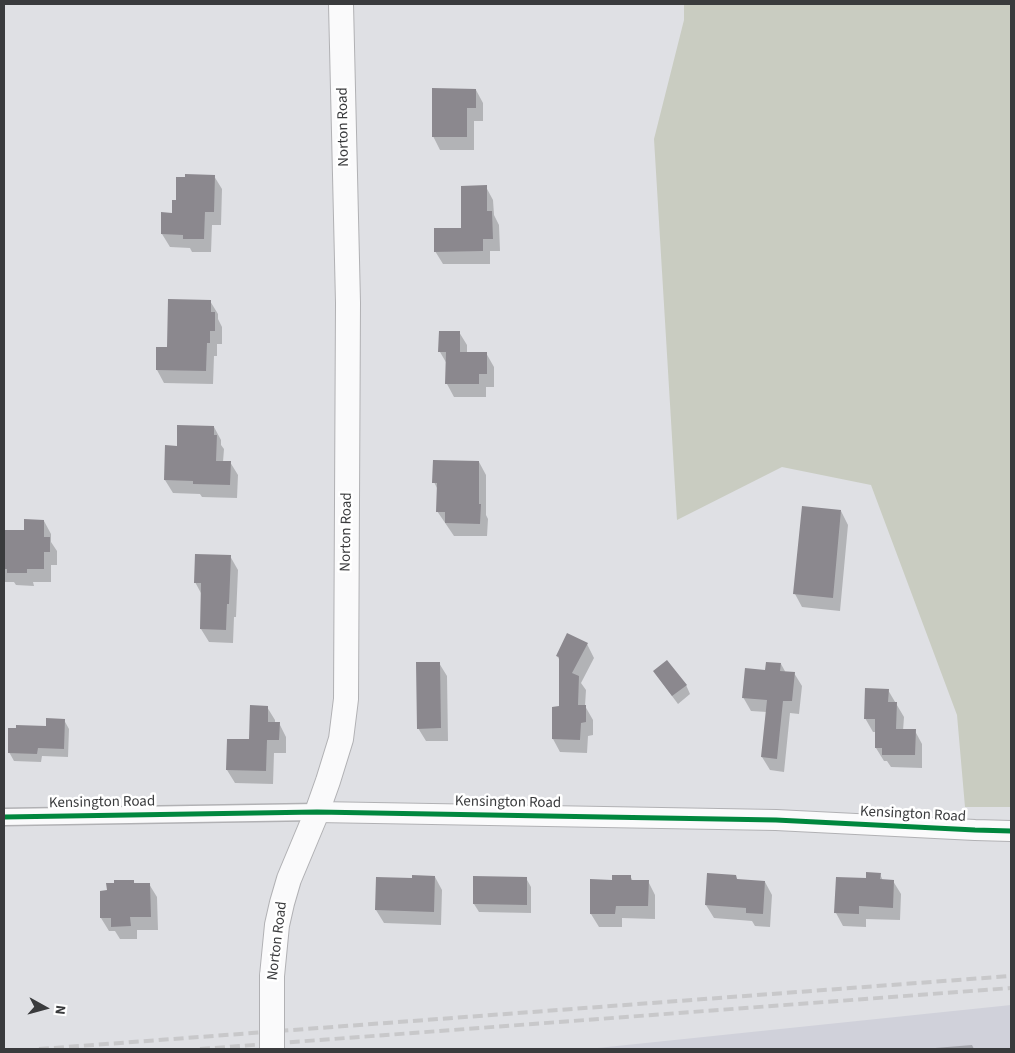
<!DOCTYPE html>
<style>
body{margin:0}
#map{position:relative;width:1015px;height:1053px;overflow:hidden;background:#dfe0e4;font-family:"Source Sans 3",sans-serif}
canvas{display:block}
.frame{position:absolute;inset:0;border:5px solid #3a3b3d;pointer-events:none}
.north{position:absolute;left:20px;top:983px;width:50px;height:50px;-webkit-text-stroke:4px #fff;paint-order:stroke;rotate:97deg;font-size:14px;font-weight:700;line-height:20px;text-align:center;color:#3a3b3d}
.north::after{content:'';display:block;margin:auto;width:18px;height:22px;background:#3a3b3d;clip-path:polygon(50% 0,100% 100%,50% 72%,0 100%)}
</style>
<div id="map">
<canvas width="1015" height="1053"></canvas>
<div class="frame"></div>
<div class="north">N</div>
</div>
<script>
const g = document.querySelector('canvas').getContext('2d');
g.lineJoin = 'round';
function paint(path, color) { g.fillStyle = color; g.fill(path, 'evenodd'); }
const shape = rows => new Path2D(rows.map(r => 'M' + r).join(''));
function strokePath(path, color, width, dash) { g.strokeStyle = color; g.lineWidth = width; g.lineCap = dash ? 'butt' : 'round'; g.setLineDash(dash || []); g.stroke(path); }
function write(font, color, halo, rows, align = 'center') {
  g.font = font + ' "Source Sans 3",sans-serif'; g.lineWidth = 5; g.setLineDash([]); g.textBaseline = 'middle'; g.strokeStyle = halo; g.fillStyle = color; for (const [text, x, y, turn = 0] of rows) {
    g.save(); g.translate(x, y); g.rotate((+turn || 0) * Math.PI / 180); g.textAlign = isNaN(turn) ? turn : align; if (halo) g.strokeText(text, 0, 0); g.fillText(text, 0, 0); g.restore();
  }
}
const built = shape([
 [1011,1005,1011,1049,588,1049]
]);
const green = shape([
 [684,4,1011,4,1011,807,965,807,957,715,871,485,782,467,677,520,654,139,684,20]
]);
const shadow = shape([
 [476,90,483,103,483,121,474,121,474,150,440,150,433,136],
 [214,176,222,189,221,225,212,225,211,252,192,252,190,248,170,247,162,234,173,214,177,202],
 [486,187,493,200,494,215,499,225,500,251,490,251,490,264,443,264,435,251,463,229],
 [210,301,218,314,218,319,222,327,222,344,217,344,217,356,214,356,213,384,164,383,157,370,168,348],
 [459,332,467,345,467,353,486,353,494,367,494,387,486,387,486,397,454,397,447,384,447,364,440,352],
 [214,427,221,440,221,445,224,449,223,462,230,462,238,475,237,498,202,497,200,494,173,493,165,480,178,447],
 [479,462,486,475,486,515,488,519,487,536,454,536,437,511,438,490,434,482],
 [841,511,848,525,840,611,802,607,795,594],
 [44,521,51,534,51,542,57,551,57,565,51,565,51,582,33,582,34,586,16,585,14,582,4,582,4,531,25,531],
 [230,556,238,570,236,617,234,617,233,643,209,642,201,629,202,595,195,582],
 [587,644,594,658,581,683,586,690,585,706,593,720,593,735,588,736,587,753,560,752,553,739,553,708,560,708,561,662,557,656],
 [439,663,447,676,448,741,426,741,418,728],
 [781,664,786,673,794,673,802,686,799,714,790,713,784,772,770,770,762,757,767,712,751,711,743,697,766,671],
 [654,672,686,685,690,694,678,704],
 [888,690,904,717,903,731,915,731,922,744,922,768,891,767,887,761,884,761,876,748,876,732,873,732,865,718],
 [267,707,275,720,275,723,279,723,286,737,286,753,274,753,273,784,235,783,227,770,250,741],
 [64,720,69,729,68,757,42,756,41,762,14,761,9,752,17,730,47,727],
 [880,874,883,881,893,881,901,894,900,920,866,919,866,927,843,926,836,913],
 [630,876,633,881,648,881,655,895,655,919,622,918,622,927,599,927,591,914,614,881],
 [435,877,442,890,441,925,384,923,376,910,413,879],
 [526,878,531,887,531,913,479,912,474,904],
 [737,880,765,882,772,895,770,927,755,926,752,921,714,918,706,905],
 [133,881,135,884,149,884,157,897,158,930,137,930,137,939,120,939,115,931,109,931,101,918,108,892],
 [972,1045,974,1049,923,1049]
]);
const building = shape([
 [432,88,476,89,476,108,467,108,467,137,432,137],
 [185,174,215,175,214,212,205,212,204,239,183,239,183,235,161,234,161,212,172,213,172,200,176,200,176,177,185,177],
 [487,185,487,211,492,211,493,239,483,239,483,251,434,252,434,228,461,228,461,186],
 [168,299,211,300,211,312,215,312,215,331,210,331,210,343,207,343,206,371,156,370,156,347,167,347],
 [439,331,460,331,460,352,487,352,487,374,479,374,479,384,445,384,446,352,438,352],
 [177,425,214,426,214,435,217,435,216,461,231,461,230,485,193,484,193,481,164,480,165,445,177,446],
 [433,460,479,461,479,504,481,504,480,524,445,523,445,512,436,512,437,483,432,483],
 [802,506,841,510,833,598,793,594],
 [24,519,44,520,44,537,50,537,50,552,44,552,44,569,27,569,27,573,7,573,7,569,4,569,4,530,24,530],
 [195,554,231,555,229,604,227,604,226,630,200,629,201,583,194,583],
 [567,633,588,643,572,673,579,676,578,705,586,705,586,722,581,723,580,740,552,739,552,707,559,706,559,657,556,656],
 [667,660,687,685,672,696,653,671],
 [416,662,440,662,441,728,417,729],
 [766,662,781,663,780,671,795,672,792,701,783,701,777,759,761,757,767,700,742,698,745,668,765,670],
 [865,688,889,689,888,702,897,702,896,729,916,729,915,755,882,755,882,748,875,748,875,719,864,719],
 [250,705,268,706,268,722,280,722,279,740,267,740,266,771,226,770,227,739,249,739],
 [46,718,65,719,64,749,38,748,37,754,8,753,8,728,16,728,16,725,46,726],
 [866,872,881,873,880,879,894,880,893,908,859,906,859,914,834,913,836,877,866,878],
 [707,873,736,875,737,879,765,881,763,914,746,913,746,908,705,905],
 [412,875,435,876,434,912,375,910,376,877,412,878],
 [612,875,631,875,631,880,649,880,648,906,616,906,615,914,590,914,590,879,612,880],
 [473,876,527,877,527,905,473,904],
 [114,880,134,880,134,883,150,883,151,917,130,917,131,926,111,927,111,918,100,918,100,891,107,890,106,883,114,883]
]);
const minor = shape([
 [4,817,317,812]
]);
const tertiary = shape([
 [317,812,776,820,975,830,1011,831]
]);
const secondary = shape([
 [272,976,277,925,282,903,289,879,317,812,328,781,341,739,346,699,348,303,341,4]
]);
const rail = shape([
 [39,1049,1011,976],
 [200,1049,1011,988]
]);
const secondaryBridge = shape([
 [272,1049,272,976]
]);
const cycleway = shape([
 [4,817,317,812,776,820,975,830,1011,831]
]);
const streetNames = [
 ["Norton Road",344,127,-91],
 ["Norton Road",347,532,-89],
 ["Kensington Road",102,803,-1],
 ["Kensington Road",508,803,1],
 ["Kensington Road",913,815,3],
 ["Norton Road",278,941,-83]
];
paint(built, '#d0d1da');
paint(green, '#c9ccc1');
paint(shadow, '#0003');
paint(building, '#8b888e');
strokePath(minor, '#b1b1b4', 19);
strokePath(tertiary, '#b1b1b4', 22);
strokePath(secondary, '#b1b1b4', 26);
strokePath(minor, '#fafafb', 16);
strokePath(tertiary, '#fafafb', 20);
strokePath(secondary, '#fafafb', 24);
strokePath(rail, '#c8c8ca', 4, [10, 5]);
strokePath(secondaryBridge, '#b1b1b4', 26, []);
strokePath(secondaryBridge, '#fafafb', 24);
strokePath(cycleway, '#00873e', 5);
write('15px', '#3a3b3d', '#fff', streetNames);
</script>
